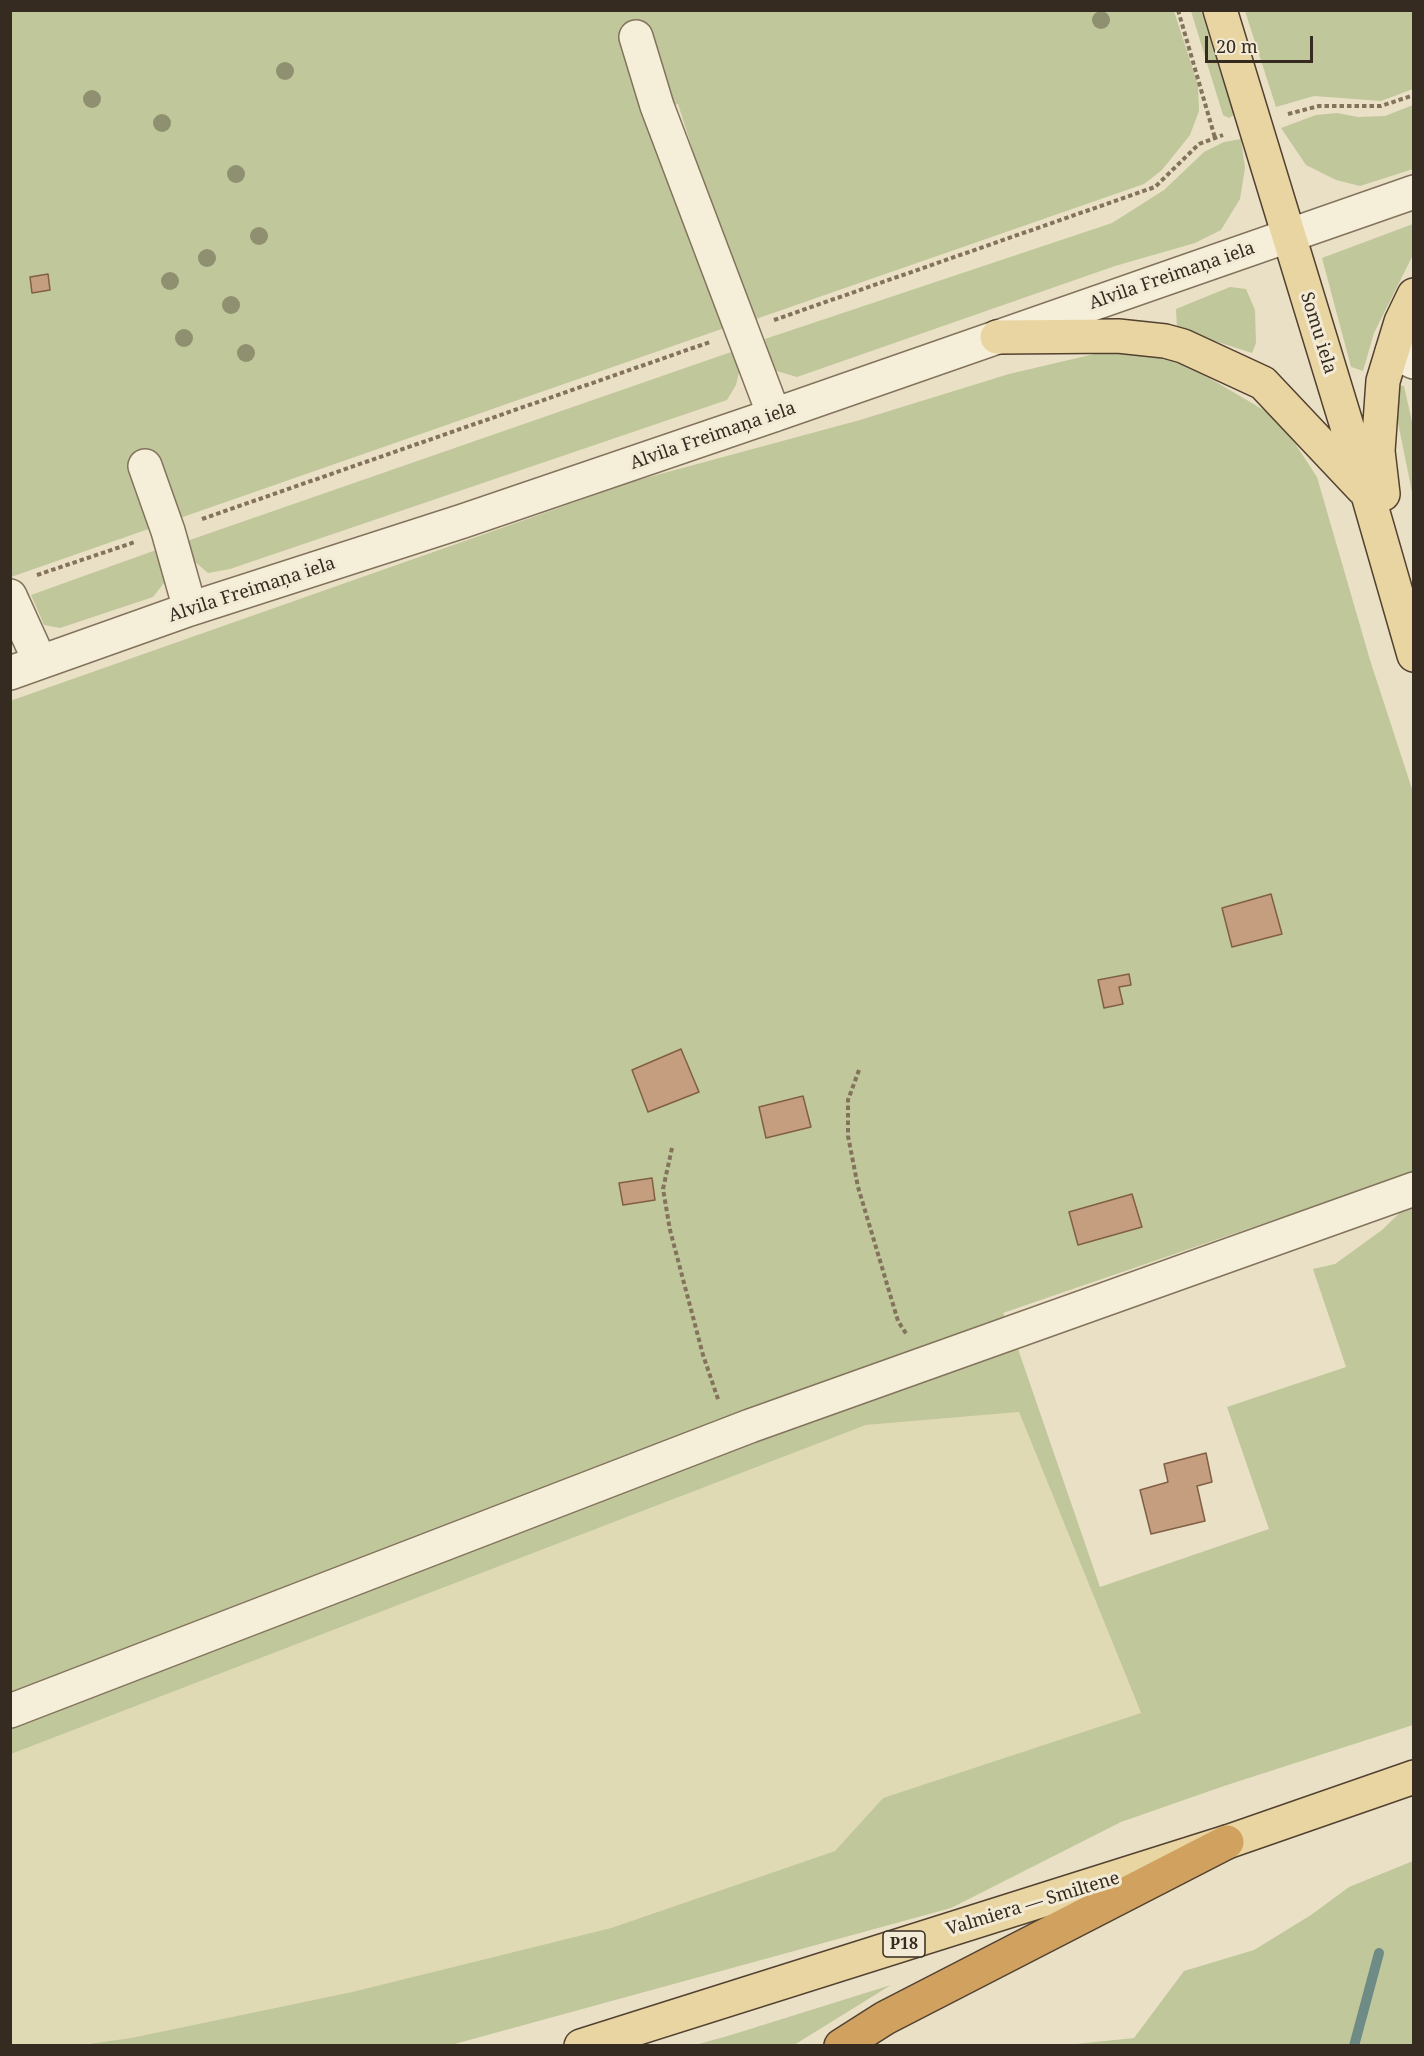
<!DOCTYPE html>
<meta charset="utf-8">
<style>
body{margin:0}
#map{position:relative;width:1424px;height:2056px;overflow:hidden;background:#eae0c6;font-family:"Noto Serif",serif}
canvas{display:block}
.frame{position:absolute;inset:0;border:12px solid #352b20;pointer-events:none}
.scale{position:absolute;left:1205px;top:36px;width:108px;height:27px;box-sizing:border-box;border:3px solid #352b20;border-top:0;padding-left:8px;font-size:18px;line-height:21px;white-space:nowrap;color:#352b20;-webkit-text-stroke:4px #f2ead5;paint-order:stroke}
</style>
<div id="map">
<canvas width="1424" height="2056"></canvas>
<div class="frame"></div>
<div class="scale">20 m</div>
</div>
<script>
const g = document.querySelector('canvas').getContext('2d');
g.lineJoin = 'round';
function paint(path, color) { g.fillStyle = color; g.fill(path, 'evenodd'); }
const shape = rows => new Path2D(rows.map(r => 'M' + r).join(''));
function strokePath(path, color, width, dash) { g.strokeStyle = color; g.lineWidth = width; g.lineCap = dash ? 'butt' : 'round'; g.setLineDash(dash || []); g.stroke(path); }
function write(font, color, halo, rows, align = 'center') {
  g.font = font + ' "Noto Serif",serif'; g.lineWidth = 6; g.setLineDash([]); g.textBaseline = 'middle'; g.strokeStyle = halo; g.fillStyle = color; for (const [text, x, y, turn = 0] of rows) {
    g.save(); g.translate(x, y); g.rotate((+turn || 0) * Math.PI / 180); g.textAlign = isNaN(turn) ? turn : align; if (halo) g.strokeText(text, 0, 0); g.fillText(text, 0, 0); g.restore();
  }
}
const farmland = shape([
 [1019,1412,1141,1714,883,1798,835,1851,611,1928,352,1992,131,2038,81,2045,11,2046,11,1754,866,1425]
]);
const green = shape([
 [10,11,1174,11,1198,85,1199,111,1190,135,1162,170,1144,184,753,320,714,217,678,104,648,108,733,325,11,577],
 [1191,11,1201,11,1234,115,1229,118,1223,115],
 [1245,11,1413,11,1413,89,1381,101,1314,96,1276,107],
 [1413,105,1413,169,1360,186,1336,180,1306,165,1281,128,1316,115,1337,113,1358,117,1385,116],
 [1241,139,1245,168,1240,199,1221,230,1195,243,1115,266,797,377,773,370,765,339,1112,223,1164,190,1204,152,1224,142],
 [1413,224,1413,255,1374,333,1363,371,1351,367,1322,258],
 [1230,287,1246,289,1255,310,1256,343,1252,353,1177,329,1176,309],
 [1120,348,1189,366,1279,419,1317,477,1370,660,1413,792,1413,1172,1003,1313,1017,1346,1100,1587,1269,1529,1227,1407,1346,1367,1313,1269,1335,1264,1382,1230,1413,1200,1413,1725,1224,1786,1121,1822,951,1908,451,2045,81,2045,131,2038,352,1992,611,1928,835,1851,883,1798,1141,1713,1019,1412,866,1425,11,1754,10,701,638,480,860,420,1009,374],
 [734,351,740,368,736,385,727,400,230,569,208,573,194,561,187,541],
 [1399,385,1404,386,1413,426,1413,497,1394,403],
 [156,550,163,566,164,583,153,597,60,628,44,625,31,595],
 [1413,1861,1413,2045,1066,2045,1134,2038,1184,1971,1254,1950,1311,1915,1349,1887],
 [891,1985,794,2045,695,2045,731,2035]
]);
const stream = shape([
 [1354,2046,1379,1953]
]);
const building = shape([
 [48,274,50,290,32,293,30,277,48,274],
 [1271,894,1282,934,1232,947,1222,908,1271,894],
 [1129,974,1131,985,1119,987,1123,1004,1104,1008,1098,980,1129,974],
 [681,1049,699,1092,648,1112,632,1070,681,1049],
 [803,1096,811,1127,766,1138,759,1107,803,1096],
 [652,1178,655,1200,623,1205,619,1183,652,1178],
 [1132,1194,1142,1227,1078,1245,1069,1212,1132,1194],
 [1206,1453,1212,1482,1197,1486,1205,1521,1151,1534,1140,1490,1168,1482,1164,1464,1206,1453]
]);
const path = shape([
 [1178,10,1215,138],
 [1288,114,1319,106,1381,106,1414,95],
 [774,320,1155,187,1199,144,1223,135],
 [202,519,710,342],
 [37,575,135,542],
 [859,1070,848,1100,848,1136,858,1187,898,1321,907,1335],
 [672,1148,663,1189,670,1230,703,1355,719,1402]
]);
const minor = shape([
 [636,37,657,106,774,415],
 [1392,352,1414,362],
 [145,466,168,531,190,609],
 [10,596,40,662],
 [10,673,190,609,463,521,774,415,1414,192],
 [10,1711,750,1426,1414,1189]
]);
const major = shape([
 [1220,10,1368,495,1414,655],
 [997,337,1118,336,1165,341,1183,346,1263,383,1363,489],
 [1383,494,1378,451,1383,381,1401,322,1414,295],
 [581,2046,1227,1842,1414,1777]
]);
const highway = shape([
 [841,2046,885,2018,1227,1842]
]);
const trees = [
 [1101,20],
 [285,71],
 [92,99],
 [162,123],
 [236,174],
 [259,236],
 [207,258],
 [170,281],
 [231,305],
 [184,338],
 [246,353]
];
const shields = [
 [904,1944,42]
];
const shieldNames = [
 ["P18",904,1944]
];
const streetNames = [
 ["Alvila Freimaņa iela",1172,276,-19],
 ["Somu iela",1318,333,73],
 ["Alvila Freimaņa iela",713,436,-19],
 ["Alvila Freimaņa iela",252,590,-18],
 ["Valmiera — Smiltene",1033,1904,-17]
];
paint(farmland, '#dfd9b4');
paint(green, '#c0c79b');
strokePath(stream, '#6e8b85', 10);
paint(building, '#c49e7f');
strokePath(building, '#805f45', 1.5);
strokePath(minor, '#83735d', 36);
strokePath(major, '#524131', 36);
strokePath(highway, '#524131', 36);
strokePath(path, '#83735d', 4, [4.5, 3]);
strokePath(minor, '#f5eed8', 33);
strokePath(major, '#e9d5a1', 33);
strokePath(highway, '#d1a25f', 33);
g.fillStyle = '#8f906f';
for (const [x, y] of trees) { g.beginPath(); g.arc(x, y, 9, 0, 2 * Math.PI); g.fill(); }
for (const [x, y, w] of shields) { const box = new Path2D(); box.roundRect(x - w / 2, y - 13, w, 26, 4.5); g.fillStyle = '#f2ead5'; g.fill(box); strokePath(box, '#352b20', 1.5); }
write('bold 16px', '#352b20', null, shieldNames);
write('18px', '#352b20', '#f2ead5', streetNames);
</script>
